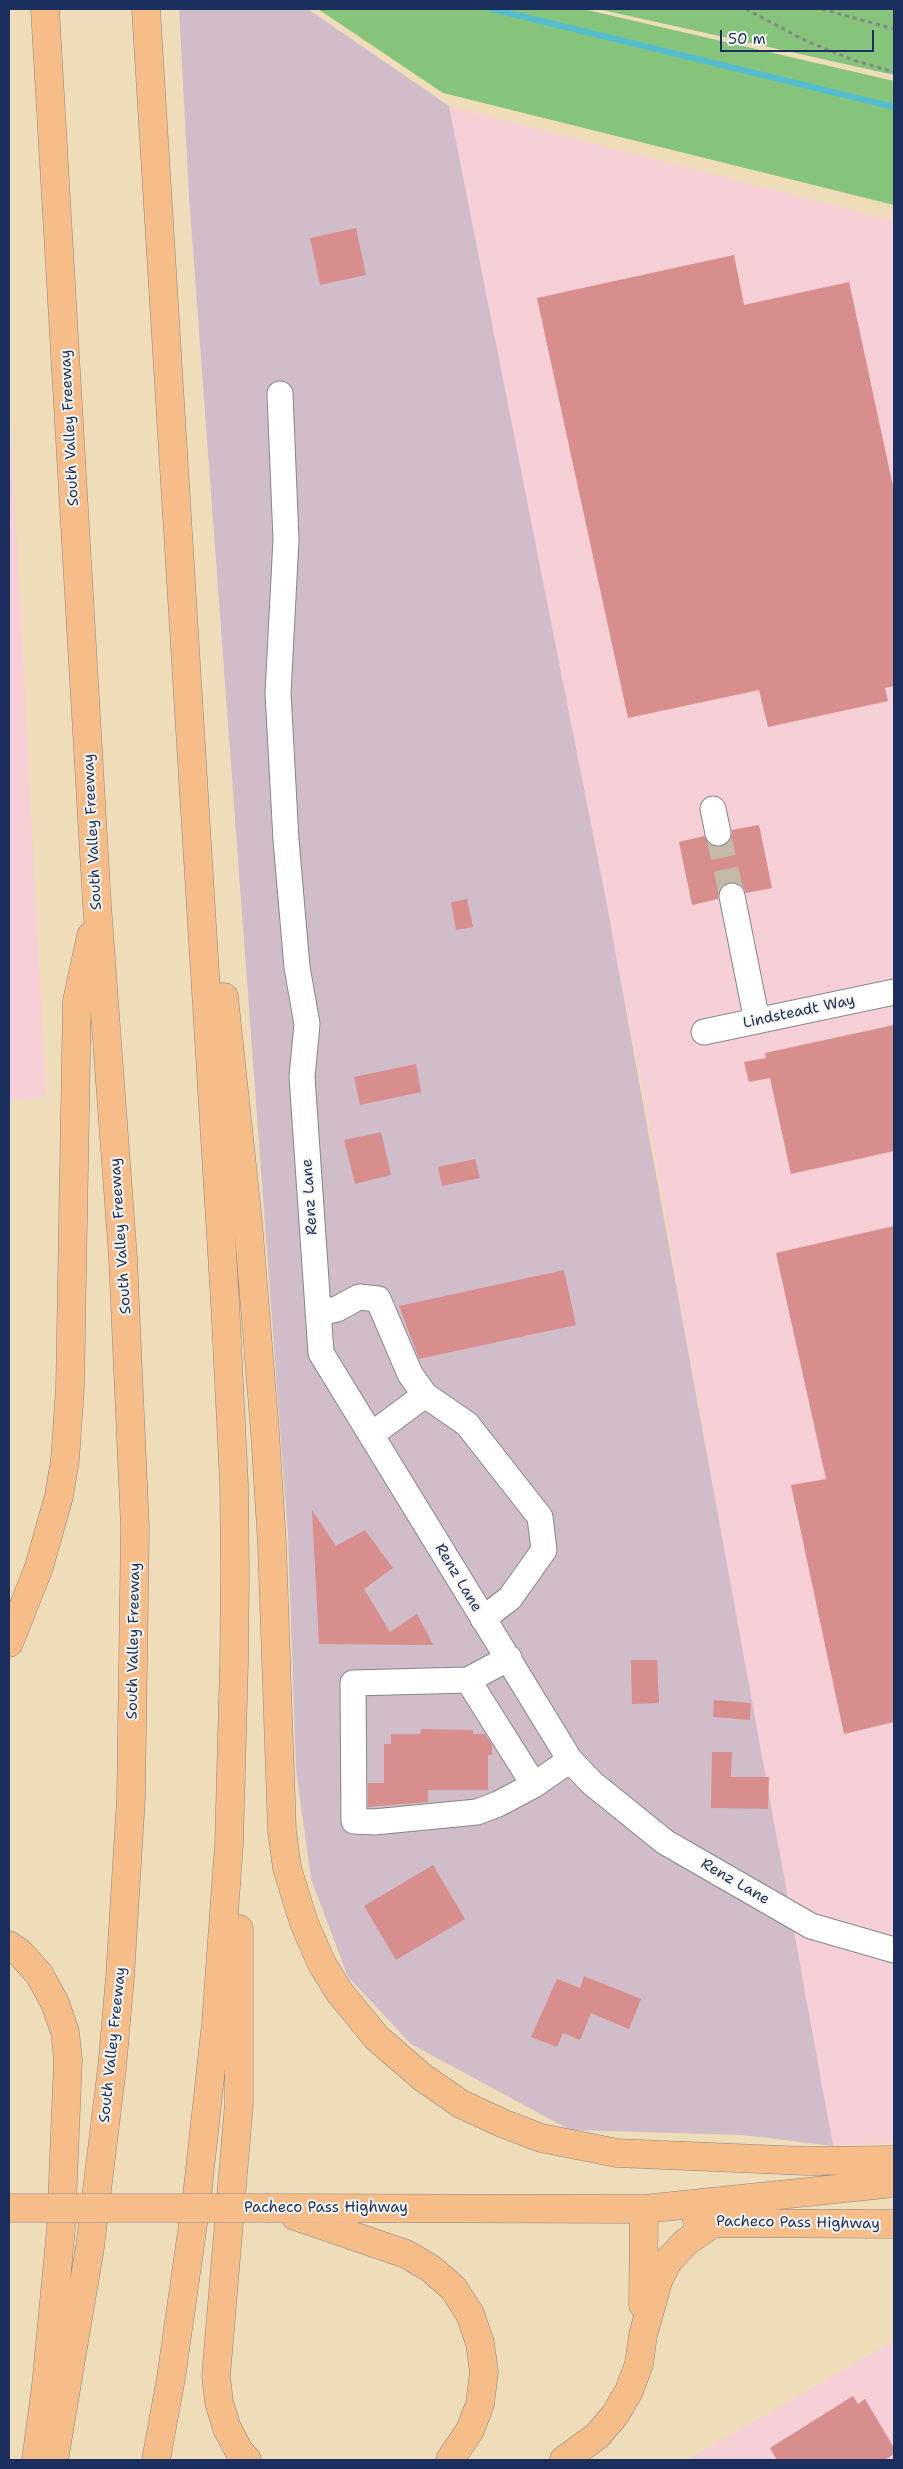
<!DOCTYPE html>
<style>
body{margin:0}
#map{position:relative;width:903px;height:2469px;overflow:hidden;background:#efddba;font-family:"Shantell Sans",sans-serif}
canvas{display:block}
.frame{position:absolute;inset:0;border:10px solid #1b2f5e;pointer-events:none}
.scale{position:absolute;left:720px;top:30px;width:154px;height:22px;box-sizing:border-box;border:2px solid #1b2f5e;border-top:0;padding-left:6px;font-size:15px;line-height:18px;white-space:nowrap;color:#1b2f5e;-webkit-text-stroke:4px #f6f6f2;paint-order:stroke}
</style>
<div id="map">
<canvas width="903" height="2469"></canvas>
<div class="frame"></div>
<div class="scale">50 m</div>
</div>
<script>
const g = document.querySelector('canvas').getContext('2d');
g.lineJoin = 'round';
function paint(path, color) { g.fillStyle = color; g.fill(path, 'evenodd'); }
const shape = rows => new Path2D(rows.map(r => 'M' + r).join(''));
function strokePath(path, color, width, dash) { g.strokeStyle = color; g.lineWidth = width; g.lineCap = dash ? 'butt' : 'round'; g.setLineDash(dash || []); g.stroke(path); }
function write(font, color, halo, rows, align = 'center') {
  g.font = font + ' "Shantell Sans",sans-serif'; g.lineWidth = 4; g.setLineDash([]); g.textBaseline = 'middle'; g.strokeStyle = halo; g.fillStyle = color; for (const [text, x, y, turn = 0] of rows) {
    g.save(); g.translate(x, y); g.rotate((+turn || 0) * Math.PI / 180); g.textAlign = isNaN(turn) ? turn : align; if (halo) g.strokeText(text, 0, 0); g.fillText(text, 0, 0); g.restore();
  }
}
const built = shape([
 [441,104,894,221,894,2142,833,2146,798,1972,647,1108],
 [9,394,46,1098,9,1100],
 [894,2341,894,2460,687,2460]
]);
const industrial = shape([
 [179,9,308,9,449,106,606,900,833,2146,743,2135,570,2130,411,2044,348,1977,311,1879,296,1770,288,1536,189,196]
]);
const green = shape([
 [318,9,583,9,894,81,894,205,443,93],
 [598,9,894,9,894,75]
]);
const stream = shape([
 [492,9,894,107]
]);
const building = shape([
 [356,228,366,275,320,285,310,238],
 [734,255,744,305,849,282,894,491,894,686,885,688,888,701,768,727,759,690,628,718,537,298],
 [759,825,772,888,746,893,743,887,737,883,729,882,719,891,718,899,692,905,679,842,704,836,713,846,721,847,731,838,732,830],
 [467,899,473,927,456,930,451,902],
 [894,1025,894,1151,791,1174,770,1078,749,1082,744,1062,766,1058,765,1053],
 [416,1064,421,1092,360,1105,354,1077],
 [381,1132,391,1175,355,1184,344,1140],
 [475,1159,480,1178,442,1186,438,1167],
 [894,1226,894,1722,844,1734,791,1485,826,1479,776,1253],
 [564,1270,576,1325,419,1359,399,1306],
 [312,1510,336,1546,365,1530,393,1568,364,1589,390,1632,417,1614,433,1645,319,1644],
 [631,1660,657,1660,659,1703,632,1704],
 [714,1700,751,1703,750,1720,713,1717],
 [421,1729,473,1730,473,1734,485,1734,492,1745,492,1755,488,1755,488,1790,428,1790,428,1802,368,1807,368,1783,384,1783,384,1744,391,1744,391,1734,420,1734],
 [712,1752,732,1752,731,1777,769,1777,768,1809,711,1808],
 [433,1865,465,1919,396,1960,364,1906],
 [584,1976,641,1999,629,2029,591,2013,580,2040,563,2033,557,2047,531,2037,557,1979,580,1988],
 [853,2396,858,2404,865,2399,894,2448,894,2454,885,2460,777,2460,770,2448]
]);
const minorTunnel = shape([
 [718,833,732,896]
]);
const path = shape([
 [746,9,804,40,853,60,894,72],
 [822,9,894,29]
]);
const minor = shape([
 [280,394,286,540,278,693,286,840,297,967,307,1024,302,1077,321,1353,570,1760,592,1783,665,1842,811,1926,894,1950],
 [713,809,718,833],
 [732,896,757,1021],
 [704,1032,894,992],
 [318,1313,337,1309,359,1297,378,1299,410,1374,425,1395],
 [371,1435,425,1395,467,1424,540,1517,544,1550,510,1598,483,1619],
 [509,1658,468,1680,353,1683,354,1821,374,1822,477,1812,498,1804,534,1785,570,1760],
 [468,1680,534,1785]
]);
const highway = shape([
 [45,9,97,905,123,1258,135,1528,131,1798,120,1977,112,2068,90,2247,54,2460],
 [146,9,225,1302,234,1484,235,1573,234,1663,229,1844,216,2023,197,2196,171,2378,156,2460],
 [224,997,248,1222,265,1432,272,1544,282,1831,287,1868,304,1923,322,1964,340,1993,377,2038,422,2077,461,2104,502,2123,541,2138,617,2153,806,2161,894,2160],
 [9,1643,39,1567,59,1496,65,1460,70,1388,77,1001,91,936],
 [239,1929,239,2103,216,2376,219,2402,227,2428,239,2451,247,2460],
 [9,1945,20,1953,39,1974,55,2003,65,2032,68,2060,61,2228,46,2386,36,2460],
 [269,2208,644,2209,894,2183],
 [295,2216,406,2254,430,2268,453,2288,470,2314,480,2343,484,2372,480,2404,470,2430,450,2460],
 [697,2220,714,2223,894,2224],
 [643,2305,644,2209],
 [564,2460,597,2436,615,2415,629,2391,639,2364,643,2335,658,2281,668,2261,687,2241,714,2223]
]);
const highwayBridge = shape([
 [9,2208,269,2208]
]);
const streetNames = [
 ["South Valley Freeway",70,428,-93],
 ["South Valley Freeway",93,832,-93],
 ["Lindsteadt Way",799,1012,-12],
 ["Renz Lane",310,1197,-94],
 ["South Valley Freeway",121,1236,-94],
 ["Renz Lane",458,1578,59],
 ["South Valley Freeway",134,1641,-89],
 ["Renz Lane",735,1882,30],
 ["South Valley Freeway",113,2045,-84],
 ["Pacheco Pass Highway",326,2208],
 ["Pacheco Pass Highway",798,2223,1]
];
paint(built, '#f6cfd7');
paint(industrial, '#d1bdc9');
paint(green, '#86c47b');
strokePath(stream, '#54bed0', 6);
paint(building, '#d78e8d');
strokePath(minorTunnel, '#c5baa8', 25, [25, 12]);
strokePath(minor, '#85868c', 27);
strokePath(highway, '#85868c', 29);
strokePath(path, '#85868c', 3, [4, 4]);
strokePath(minor, '#fff', 25);
strokePath(highway, '#f7bd88', 28);
strokePath(highwayBridge, '#85868c', 29, []);
strokePath(highwayBridge, '#f7bd88', 28);
write('15px', '#1b2f5e', '#f6f6f2', streetNames);
</script>
